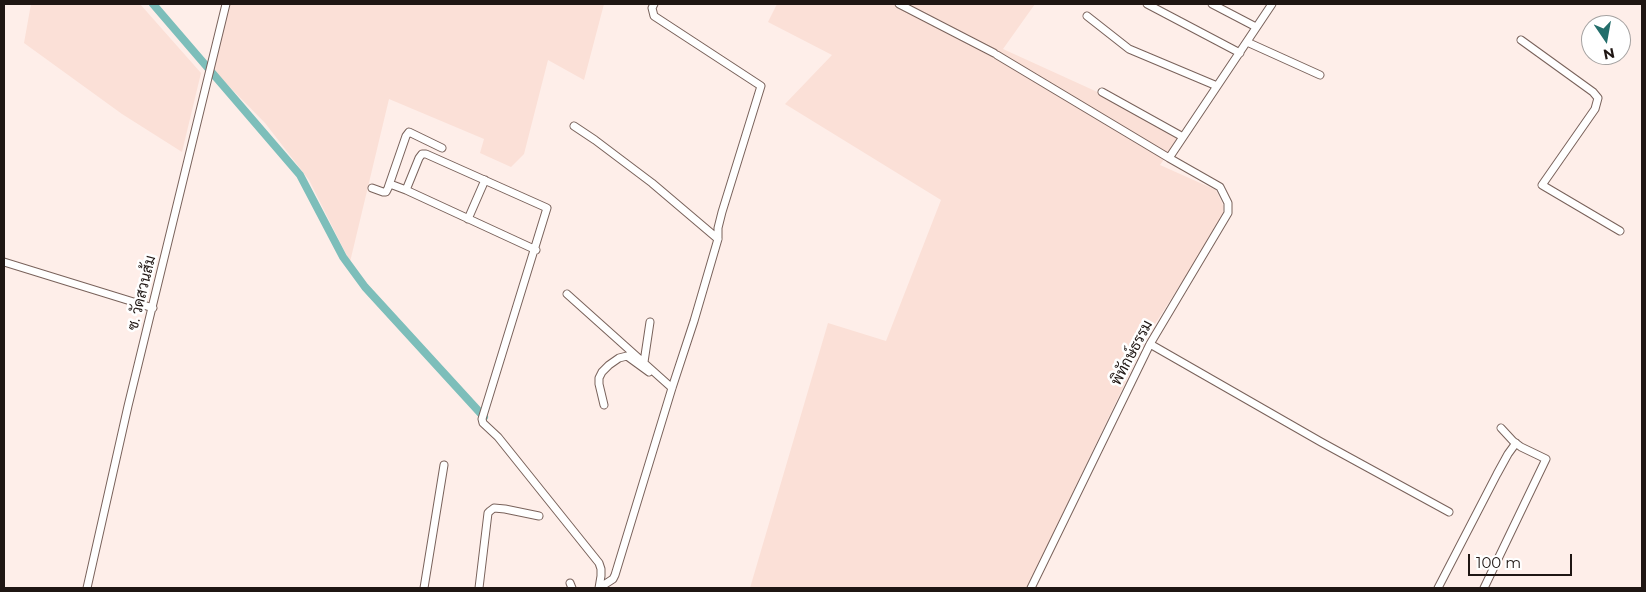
<!DOCTYPE html>
<meta charset="utf-8">
<style>
body{margin:0}
#map{position:relative;width:1646px;height:592px;overflow:hidden;background:#feeee9;font-family:Montserrat,sans-serif}
canvas{display:block}
.frame{position:absolute;inset:0;border:5px solid #1f1613;pointer-events:none}
.north{position:absolute;left:1581px;top:15px;width:50px;height:50px;box-sizing:border-box;background:#fff;border:1px solid #a5a2a1;border-radius:50%;rotate:168deg;font-size:14px;font-weight:700;line-height:20px;text-align:center;color:#1f1613}
.north::after{content:'';display:block;margin:auto;width:18px;height:22px;background:#236e6b;clip-path:polygon(50% 0,100% 100%,50% 72%,0 100%)}
.scale{position:absolute;left:1468px;top:554px;width:104px;height:22px;box-sizing:border-box;border:2px solid #1f1613;border-top:0;padding-left:6px;font-size:15px;line-height:18px;white-space:nowrap;color:#1f1613;-webkit-text-stroke:4px #fff;paint-order:stroke}
</style>
<div id="map">
<canvas width="1646" height="592"></canvas>
<div class="frame"></div>
<div class="north">N</div>
<div class="scale">100 m</div>
</div>
<script>
const g = document.querySelector('canvas').getContext('2d');
g.lineJoin = 'round';
function paint(path, color) { g.fillStyle = color; g.fill(path, 'evenodd'); }
const shape = rows => new Path2D(rows.map(r => 'M' + r).join(''));
function strokePath(path, color, width, dash) { g.strokeStyle = color; g.lineWidth = width; g.lineCap = dash ? 'butt' : 'round'; g.setLineDash(dash || []); g.stroke(path); }
function write(font, color, halo, rows, align = 'center') {
  g.font = font + ' Montserrat,Sarabun,sans-serif'; g.lineWidth = 5; g.setLineDash([]); g.textBaseline = 'middle'; g.strokeStyle = halo; g.fillStyle = color; for (const [text, x, y, turn = 0] of rows) {
    g.save(); g.translate(x, y); g.rotate((+turn || 0) * Math.PI / 180); g.textAlign = isNaN(turn) ? turn : align; if (halo) g.strokeText(text, 0, 0); g.fillText(text, 0, 0); g.restore();
  }
}
const built = shape([
 [31,4,140,4,201,73,182,152,122,114,24,43],
 [229,4,604,4,584,80,548,60,524,154,511,167,480,153,484,139,389,99,350,262,309,180,265,123,214,71],
 [777,4,1035,4,1003,49,1183,131,1160,165,1216,190,1223,205,1223,218,1148,335,1027,588,750,588,828,323,886,341,941,200,785,104,832,55,768,22]
]);
const canal = shape([
 [153,4,300,175,343,257,365,287,484,417]
]);
const street = shape([
 [899,4,994,53],
 [1147,4,1240,53],
 [1212,4,1256,27],
 [1087,16,1129,49,1217,86],
 [1521,40,1593,92,1598,98,1595,109,1542,185,1620,231],
 [1247,42,1320,75],
 [997,55,1169,158],
 [1102,92,1183,137],
 [574,126,595,140,652,183,718,239],
 [390,184,406,190,536,250],
 [372,188,383,192,386,192,388,188,406,136,409,132,442,148],
 [406,190,419,158,422,154,426,154,547,208,482,419,483,423,498,437,599,563,601,569,601,576,599,588],
 [468,219,485,180],
 [4,262,153,308],
 [567,294,672,388],
 [1150,344,1321,442,1449,512],
 [644,362,650,322],
 [604,405,599,384,599,378,602,372,609,365,619,358,627,356,649,372],
 [570,583,572,588],
 [87,588,128,406,226,4],
 [424,588,444,465],
 [479,588,488,513,490,511,494,508,505,509,539,516],
 [599,588,613,579,615,575,672,388,694,321,718,239,718,228,722,212,761,86,654,16,652,8,654,4],
 [1031,588,1150,344,1228,213,1228,203,1220,187,1169,158,1272,4],
 [1438,588,1497,474,1508,454,1516,443],
 [1484,588,1546,459,1521,447,1513,441,1501,428]
]);
const streetNames = [
 ["ซ. วัดสวนส้ม",142,293,-76],
 ["พิทักษ์ธรรม",1132,353,-62]
];
paint(built, '#fbe0d7');
strokePath(canal, '#7dbeba', 8);
strokePath(street, '#79625b', 9);
strokePath(street, '#fff', 7);
write('15px', '#1f1613', '#fff', streetNames);
</script>
